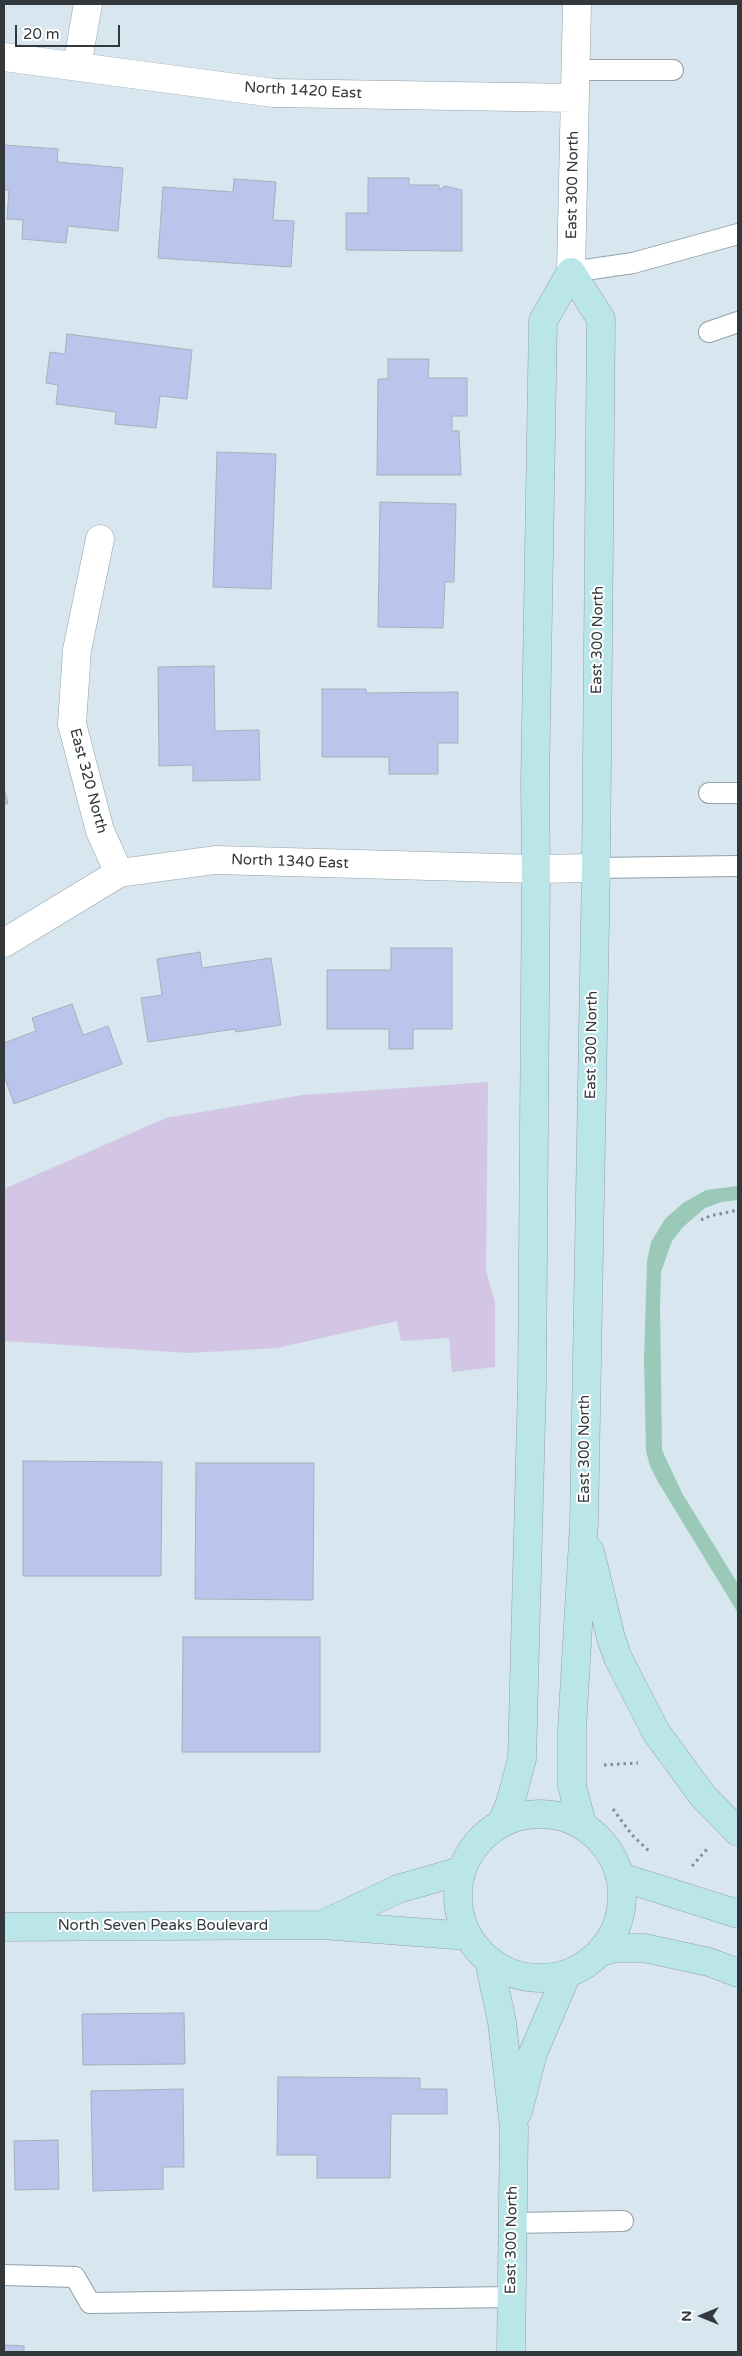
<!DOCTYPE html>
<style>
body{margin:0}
#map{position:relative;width:742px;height:2356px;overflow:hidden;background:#d7e6ef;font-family:"Varela Round",sans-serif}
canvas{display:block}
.frame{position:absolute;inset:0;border:5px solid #32383b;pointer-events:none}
.north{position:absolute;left:677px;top:2291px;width:50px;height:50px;-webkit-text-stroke:4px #fff;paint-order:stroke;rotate:270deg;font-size:14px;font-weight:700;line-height:20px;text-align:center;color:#32383b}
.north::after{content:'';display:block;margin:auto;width:18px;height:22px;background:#32383b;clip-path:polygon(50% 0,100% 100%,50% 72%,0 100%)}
.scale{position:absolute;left:15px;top:25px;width:105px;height:22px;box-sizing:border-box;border:2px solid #32383b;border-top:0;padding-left:6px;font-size:15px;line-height:18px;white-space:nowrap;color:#32383b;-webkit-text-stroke:4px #fff;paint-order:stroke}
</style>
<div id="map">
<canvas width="742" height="2356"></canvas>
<div class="frame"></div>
<div class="north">N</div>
<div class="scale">20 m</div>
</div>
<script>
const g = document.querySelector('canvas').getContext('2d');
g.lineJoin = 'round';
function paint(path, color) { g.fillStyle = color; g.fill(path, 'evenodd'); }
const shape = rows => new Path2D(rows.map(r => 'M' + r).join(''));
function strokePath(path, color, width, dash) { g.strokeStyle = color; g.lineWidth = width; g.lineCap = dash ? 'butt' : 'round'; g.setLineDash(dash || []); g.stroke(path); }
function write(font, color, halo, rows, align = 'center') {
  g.font = font + ' "Varela Round",sans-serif'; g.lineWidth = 4; g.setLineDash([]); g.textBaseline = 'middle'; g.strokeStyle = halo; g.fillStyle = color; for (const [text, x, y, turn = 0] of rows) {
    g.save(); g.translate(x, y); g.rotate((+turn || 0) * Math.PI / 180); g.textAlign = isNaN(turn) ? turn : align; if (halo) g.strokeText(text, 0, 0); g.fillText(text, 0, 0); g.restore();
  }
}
const green = shape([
 [488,1082,486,1271,495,1302,495,1367,452,1372,449,1338,401,1341,397,1321,277,1348,189,1353,4,1341,4,1189,166,1118,303,1095]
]);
const water = shape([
 [738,1186,738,1200,722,1202,705,1208,683,1227,672,1241,661,1272,660,1306,662,1450,682,1493,738,1584,738,1613,658,1482,650,1466,646,1451,644,1359,647,1261,651,1242,665,1219,683,1203,706,1190]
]);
const building = shape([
 [4,145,58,149,57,162,123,168,118,231,68,226,66,243,22,239,23,220,7,219,9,190,4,190,4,145],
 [368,178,409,178,409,185,439,185,439,190,445,186,462,190,462,251,346,250,346,213,368,213,368,178],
 [234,179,276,182,273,220,294,221,291,267,158,258,163,187,233,192,234,179],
 [67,334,192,350,187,399,160,396,156,428,115,424,116,412,56,404,58,385,46,383,50,352,65,354,67,334],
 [388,359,429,359,428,378,467,378,467,416,452,416,452,431,459,431,461,475,377,475,378,379,388,379,388,359],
 [217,452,276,454,271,589,213,587,217,452],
 [380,502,456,504,454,582,445,582,443,628,378,627,380,502],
 [214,666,215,731,259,730,260,780,193,781,193,765,159,766,158,667,214,666],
 [322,689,366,689,366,693,458,692,458,743,438,743,438,774,389,774,389,757,322,757,322,689],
 [4,789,8,803,4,805,4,789],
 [391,948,452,948,452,1029,413,1029,413,1049,389,1049,389,1029,327,1029,327,970,391,970,391,948],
 [200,952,202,968,271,958,281,1025,236,1032,235,1029,148,1042,141,998,162,995,157,959,200,952],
 [72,1004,83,1035,108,1026,122,1064,14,1104,4,1075,4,1043,36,1031,32,1018,72,1004],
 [23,1461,162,1462,161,1576,23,1576,23,1461],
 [196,1463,314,1463,313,1600,195,1599,196,1463],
 [183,1637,320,1637,320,1752,182,1752,183,1637],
 [184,2013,185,2064,83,2065,82,2014,184,2013],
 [278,2077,420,2078,420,2089,447,2089,447,2114,391,2114,390,2178,317,2178,317,2155,277,2155,278,2077],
 [183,2089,184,2167,163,2167,163,2189,93,2191,91,2091,183,2089],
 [58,2140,59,2189,15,2190,14,2141,58,2140],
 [4,2345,24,2346,24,2352,4,2352,4,2345]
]);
const path = shape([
 [701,1220,710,1216,738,1210],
 [604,1765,638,1763],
 [613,1809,632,1835,649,1851],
 [692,1866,708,1848]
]);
const lane = shape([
 [575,70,673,70],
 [571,272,633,263,738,234],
 [709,332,738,322],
 [709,793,738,793],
 [596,868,738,866],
 [513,2223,623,2221],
 [4,2275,75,2277,90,2303,511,2297]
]);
const street = shape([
 [4,57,274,93,575,98],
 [77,66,88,4],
 [571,272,577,4],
 [100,539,77,650,72,724,100,831,119,873],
 [4,943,119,873,215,860,536,869,596,868]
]);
const secondary = shape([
 [590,1551,611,1638,618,1658,656,1732,702,1795,738,1832],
 '458 1896a82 82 0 1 1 164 0a82 82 0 1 1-164 0Z',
 [502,1823,511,1800,522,1759,532,1385,536,869,535,783,543,321,571,272,601,319,596,868,584,1523,572,1729,572,1786,582,1824],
 [621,1877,738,1914],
 [326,1923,398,1889,461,1871],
 [4,1927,322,1925,468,1936],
 [601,1952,616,1948,644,1948,709,1962,738,1973],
 [489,1961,502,2022,514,2128,511,2352],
 [518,2112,533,2053,567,1974]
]);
const streetNames = [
 ["North 1420 East",303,91,3],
 ["East 300 North",573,185,-89],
 ["East 300 North",598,640,-89],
 ["East 320 North",88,781,75],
 ["North 1340 East",290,862,2],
 ["East 300 North",592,1045,-89],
 ["East 300 North",585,1449,-90],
 ["North Seven Peaks Boulevard",163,1926],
 ["East 300 North",512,2240,-89]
];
paint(green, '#d2c6e4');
paint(water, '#9ac9b8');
paint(building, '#b9c5eb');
strokePath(building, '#aaaebc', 1);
strokePath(lane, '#93a0a9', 22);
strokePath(street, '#93a0a9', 29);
strokePath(secondary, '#93a0a9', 29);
strokePath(path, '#818b91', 3, [2.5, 4]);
strokePath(lane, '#fff', 20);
strokePath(street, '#fff', 28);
strokePath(secondary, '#bae6ea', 28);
write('15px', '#32383b', '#fff', streetNames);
</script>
